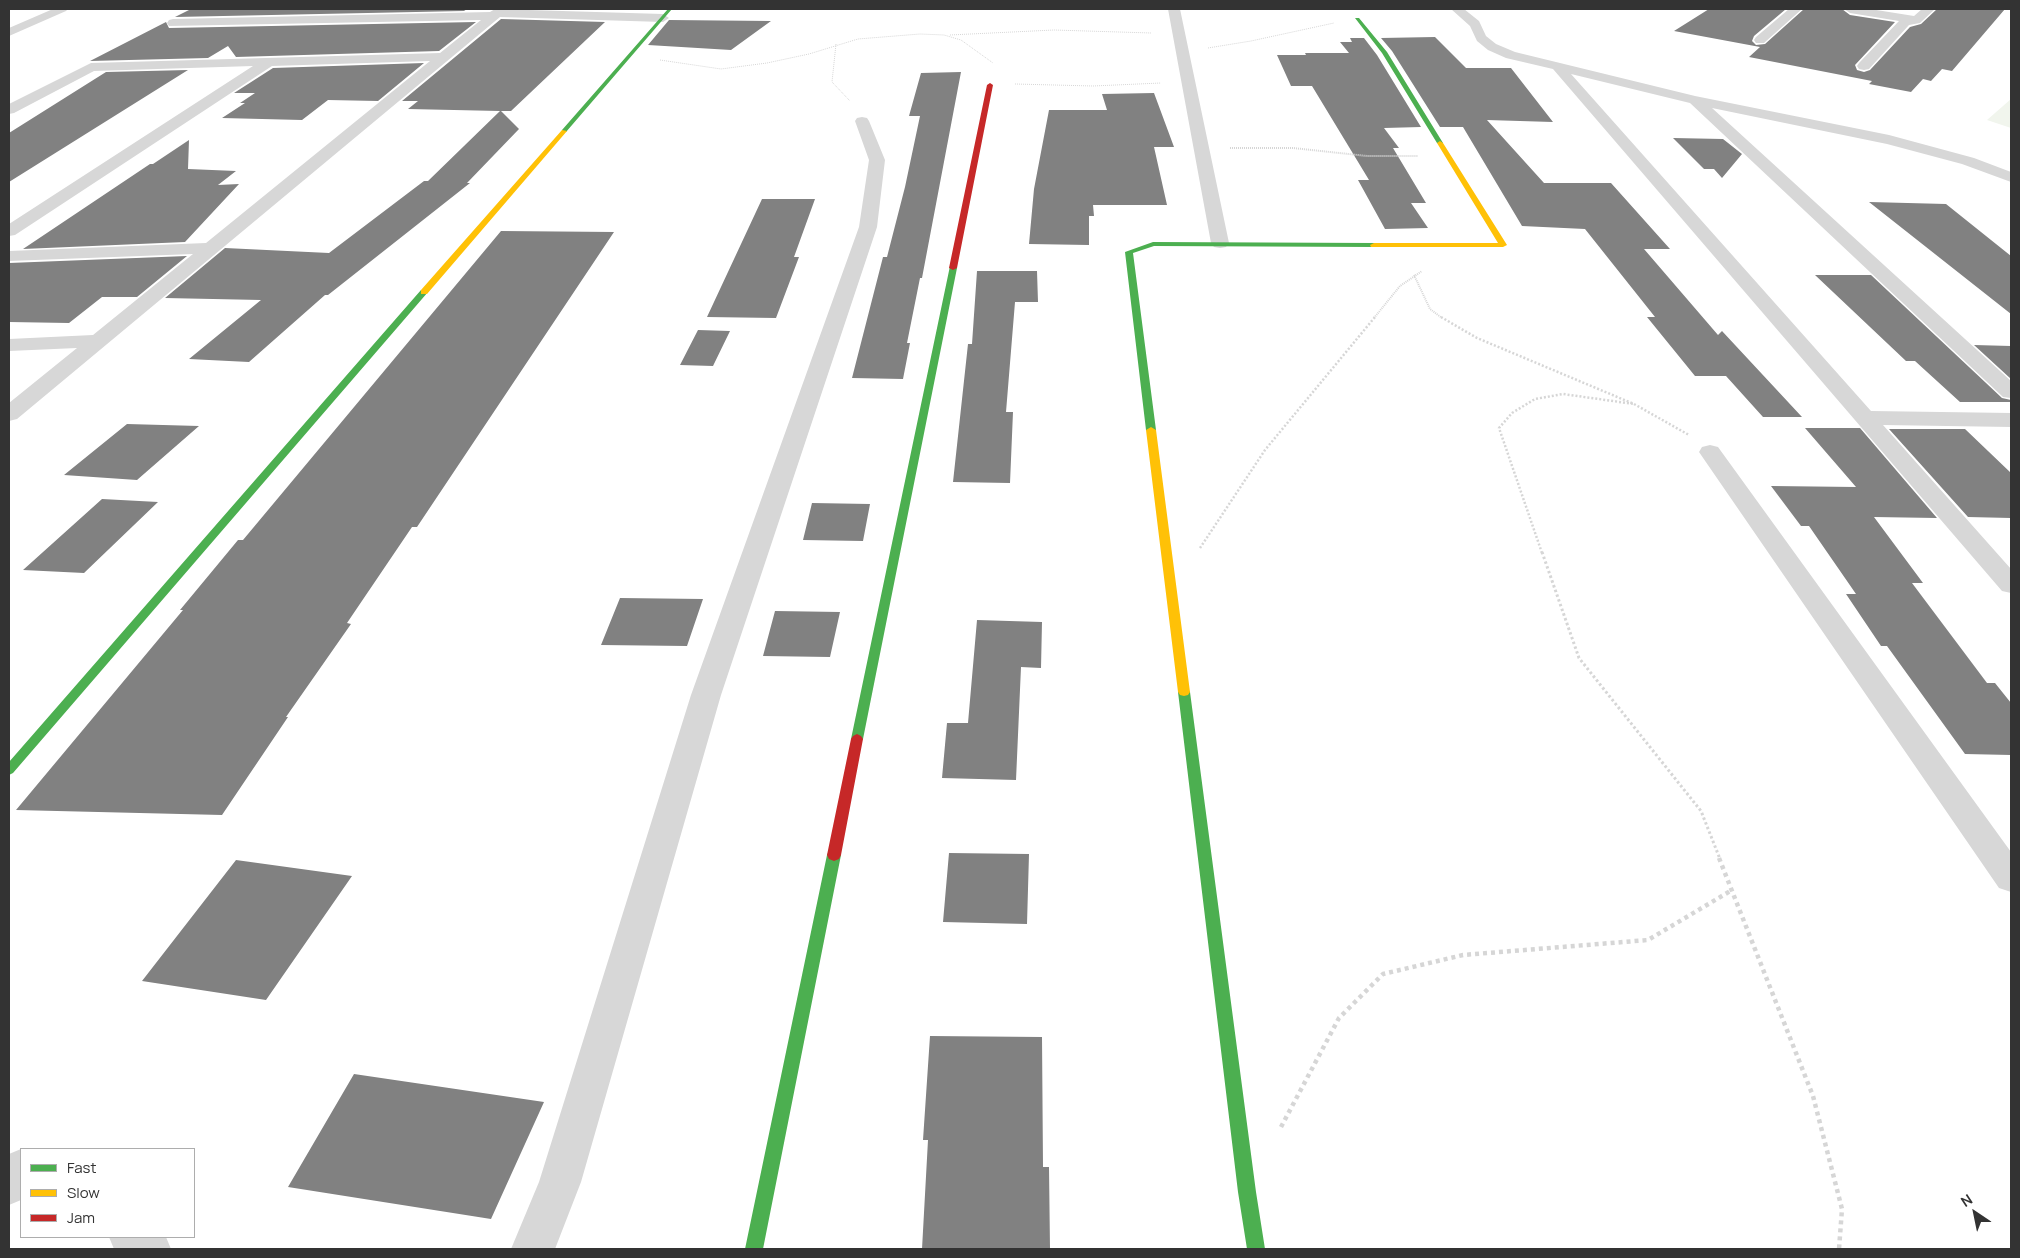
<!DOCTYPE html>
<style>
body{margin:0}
#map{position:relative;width:2020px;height:1258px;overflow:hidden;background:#fff;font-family:Manrope,sans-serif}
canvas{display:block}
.frame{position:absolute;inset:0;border:10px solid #333;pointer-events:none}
.legend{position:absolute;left:20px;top:1148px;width:175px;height:90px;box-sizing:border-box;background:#fff;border:1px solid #adadad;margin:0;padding:6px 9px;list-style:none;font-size:15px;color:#333}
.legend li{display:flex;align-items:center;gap:10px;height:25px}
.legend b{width:25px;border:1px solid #adadad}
.north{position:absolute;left:1950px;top:1188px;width:50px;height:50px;-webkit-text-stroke:4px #fff;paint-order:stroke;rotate:326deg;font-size:14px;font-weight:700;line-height:20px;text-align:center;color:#333}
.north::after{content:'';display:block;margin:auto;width:18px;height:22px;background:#333;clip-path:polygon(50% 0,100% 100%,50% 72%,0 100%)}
</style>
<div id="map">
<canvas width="2020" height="1258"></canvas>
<div class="frame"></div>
<ul class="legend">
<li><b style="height:6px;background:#4caf50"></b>Fast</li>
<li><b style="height:6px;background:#ffc107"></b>Slow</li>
<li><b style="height:6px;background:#c62828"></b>Jam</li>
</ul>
<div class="north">N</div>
</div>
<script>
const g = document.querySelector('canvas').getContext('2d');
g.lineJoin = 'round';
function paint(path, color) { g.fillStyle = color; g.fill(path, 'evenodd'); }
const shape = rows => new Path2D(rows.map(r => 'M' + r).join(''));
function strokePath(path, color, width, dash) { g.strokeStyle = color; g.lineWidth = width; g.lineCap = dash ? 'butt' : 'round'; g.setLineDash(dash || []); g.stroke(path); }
const green = shape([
 [2011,99,2011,128,1987,120]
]);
const building = shape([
 [191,9,467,9,464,11,175,17],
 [1709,9,1786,9,1754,36,1752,41,1756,45,1765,44,1804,9,1842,9,1850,15,1895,22,1855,65,1857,70,1864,72,1870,70,1910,27,1921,24,1937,9,2005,9,1952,71,1942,69,1931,81,1923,79,1911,92,1869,84,1872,81,1749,57,1760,47,1674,31],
 [501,19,605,22,511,111,501,111,519,129,467,183,470,183,328,295,325,295,249,362,189,359,261,300,165,298,225,248,329,253,424,181,428,181,500,111,408,109,418,101,402,101],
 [669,20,771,21,731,50,648,45],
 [166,22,169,28,476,22,439,51,236,57,228,46,208,58,90,61],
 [1435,37,1466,68,1511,68,1553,122,1487,120,1544,183,1611,183,1670,249,1644,249,1718,335,1722,331,1802,417,1763,417,1726,376,1695,376,1647,317,1655,317,1585,229,1522,226,1463,127,1440,127,1392,51,1381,38],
 [1350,38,1364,38,1377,55,1421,127,1384,128,1399,148,1393,148,1426,203,1411,203,1428,228,1385,229,1358,180,1369,180,1312,86,1291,86,1277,55,1306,55,1305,53,1349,53,1340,42,1352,42],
 [424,63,378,101,328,100,302,120,222,118,245,103,240,103,255,93,234,93,273,68],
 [188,70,9,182,9,133,106,72],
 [961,72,922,278,920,278,907,343,910,343,903,379,852,378,883,257,887,257,905,187,920,116,909,116,921,73],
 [1154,93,1174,147,1154,147,1167,205,1093,205,1094,216,1089,216,1089,245,1029,244,1034,189,1049,110,1107,110,1102,94],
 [1673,138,1723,139,1742,154,1722,178,1714,169,1704,169],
 [189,140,188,169,236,171,218,185,239,184,185,242,23,249,150,164,153,164],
 [762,199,815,199,794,257,799,257,776,318,707,317],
 [1869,202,1946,204,2011,256,2011,314],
 [501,231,614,232,417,527,412,527,347,623,351,624,286,717,288,717,222,815,16,810,183,610,180,610,238,540,243,540],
 [187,256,137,297,102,297,69,323,9,322,9,263],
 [977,271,1037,271,1038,302,1015,302,1006,412,1013,412,1010,483,953,482,968,344,972,344],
 [1815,275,1871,275,2002,398,2011,400,2011,402,1960,402,1915,361,1906,361],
 [698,330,730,331,713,366,680,365],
 [1974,345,2011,346,2011,379],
 [127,424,199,426,137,480,64,475],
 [1805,428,1860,428,1937,518,1874,517,1923,583,1912,583,1987,683,1995,683,2011,703,2011,755,1965,754,1887,646,1881,646,1846,594,1856,594,1809,526,1801,526,1771,486,1856,487],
 [1889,429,1965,429,2011,473,2011,518,1968,517],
 [102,499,158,502,84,573,23,570],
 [812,503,870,504,863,541,803,540],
 [620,598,703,599,687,646,601,645],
 [775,611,840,612,830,657,763,656],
 [977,620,1042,622,1041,668,1021,667,1016,780,942,778,947,723,968,723],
 [949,853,1029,854,1027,924,943,922],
 [236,860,352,876,266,1000,142,981],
 [930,1036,1042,1037,1043,1167,1049,1167,1050,1249,922,1249,928,1140,923,1140],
 [354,1074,544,1102,491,1219,288,1187]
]);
const pathFar4 = shape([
 [950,35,1054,30,1151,33],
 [836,44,832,82,850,101],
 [1208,48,1251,41,1334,23],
 [660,60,721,69,767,63,809,54,858,39,920,34,944,35,961,40,993,63],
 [1015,84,1093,86,1161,83]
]);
const pathFar3 = shape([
 [1230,148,1293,148,1367,156,1418,156],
 [1414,275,1430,309,1442,318],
 [1374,318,1400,286,1422,271]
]);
const pathFar2 = shape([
 [1441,317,1477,338,1634,404,1689,435],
 [1200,548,1265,450,1375,317],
 [1542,553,1499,428,1512,413,1535,399,1563,394,1634,404]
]);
const pathFar1 = shape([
 [1542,552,1579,658,1701,811,1720,859]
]);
const path = shape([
 [1719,858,1813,1096,1842,1209,1839,1249],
 [1281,1127,1339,1018,1383,974,1463,955,1648,940,1732,890]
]);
const street = shape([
 [53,9,68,9,66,11,9,36,9,28,53,9],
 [495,9,663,14,669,18,663,22,500,17,17,419,9,421,9,403,77,348,9,351,9,339,93,335,193,254,9,261,9,251,206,243,430,61,272,66,15,235,9,236,9,224,253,66,94,71,14,113,9,114,9,104,91,63,440,53,481,20,169,26,167,23,169,20,173,19,490,12,495,9],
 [1168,9,1180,9,1229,243,1226,247,1220,248,1214,247,1211,243,1168,9],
 [1451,9,1464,9,1479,21,1486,36,1496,44,1515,52,1695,96,1889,135,1974,158,2011,172,2011,182,1962,164,1887,144,1712,108,2011,381,2011,398,2003,397,1690,103,1571,74,1871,411,2011,413,2011,427,1883,425,2011,569,2011,593,2002,591,1553,69,1506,58,1488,50,1477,41,1470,26,1451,9],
 [1789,9,1802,9,1764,43,1756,43,1754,40,1756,37,1789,9],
 [1844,9,1870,9,1914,16,1922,9,1935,9,1920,23,1909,25,1869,69,1864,70,1859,69,1857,66,1859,63,1899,21,1850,13,1844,9],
 [862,117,867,118,869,121,885,160,877,227,721,695,581,1182,555,1249,511,1249,539,1182,691,695,859,227,869,160,855,121,857,118,862,117],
 [1710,445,1718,447,2011,852,2011,892,1999,888,1699,452,1702,447,1710,445],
 [21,1149,21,1200,9,1205,9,1154,21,1149],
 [109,1237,166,1237,171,1249,114,1249,109,1237]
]);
const fast = shape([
 [668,9,672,9,566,132,562,132,562,130,668,9],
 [1355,18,1359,18,1387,52,1443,143,1442,144,1437,143,1382,53,1355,18],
 [1153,242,1374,243,1378,245,1374,247,1154,246,1133,253,1156,430,1151,433,1146,430,1125,252,1153,242],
 [950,266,957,268,863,739,861,742,857,744,853,742,851,739,950,266],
 [421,290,428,292,13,773,9,775,9,762,421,290],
 [1184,688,1188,689,1190,692,1256,1192,1265,1249,1247,1249,1238,1192,1178,692,1180,689,1184,688],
 [834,849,839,851,841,855,763,1249,745,1249,827,855,829,851,834,849]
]);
const slow = shape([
 [562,130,567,131,427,294,421,294,421,290,562,130],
 [1440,141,1443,143,1507,245,1503,247,1371,247,1370,245,1374,243,1498,243,1437,143,1440,141],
 [1151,427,1156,430,1190,692,1188,695,1184,696,1180,695,1178,692,1146,430,1151,427]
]);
const jam = shape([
 [990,83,993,85,957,268,953,270,949,268,987,85,990,83],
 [857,734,861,736,863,739,841,855,839,859,834,861,829,859,827,855,851,739,853,736,857,734]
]);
paint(green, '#f1f5ed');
paint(building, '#818181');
strokePath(pathFar4, '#d6d6d6', 1, [1, 1]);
strokePath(pathFar3, '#d6d6d6', 2, [1, 1]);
strokePath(pathFar2, '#d6d6d6', 2.5, [2, 2]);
strokePath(pathFar1, '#d6d6d6', 3, [2.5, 2.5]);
strokePath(path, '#d6d6d6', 4.5, [4, 4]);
paint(street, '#d7d7d7');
paint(fast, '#4caf50');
paint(slow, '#ffc107');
paint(jam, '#c62828');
</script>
